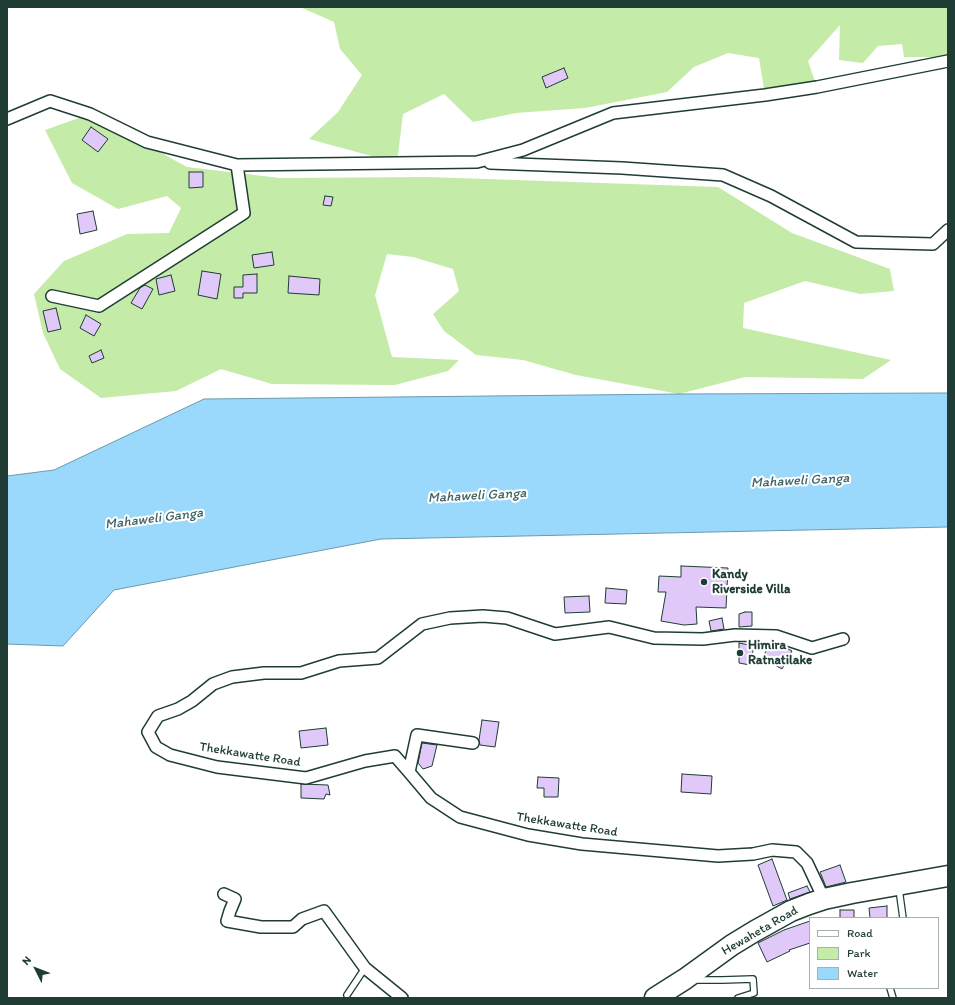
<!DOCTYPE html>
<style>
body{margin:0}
#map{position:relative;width:955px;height:1005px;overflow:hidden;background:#fff;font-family:Itim,sans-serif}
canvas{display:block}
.frame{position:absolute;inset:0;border:8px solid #1f3d34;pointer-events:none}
.legend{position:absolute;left:809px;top:917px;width:130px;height:72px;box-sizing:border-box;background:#fff;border:1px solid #a5b1ae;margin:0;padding:5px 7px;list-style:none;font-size:12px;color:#1f3d34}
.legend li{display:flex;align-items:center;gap:8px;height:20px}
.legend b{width:20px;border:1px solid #a5b1ae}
.north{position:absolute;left:16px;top:949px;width:40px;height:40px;-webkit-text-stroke:3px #fff;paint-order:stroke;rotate:312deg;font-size:11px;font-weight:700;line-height:16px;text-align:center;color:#1f3d34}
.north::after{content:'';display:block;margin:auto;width:14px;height:18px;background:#1f3d34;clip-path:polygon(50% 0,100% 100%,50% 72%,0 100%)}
</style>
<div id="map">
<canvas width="955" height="1005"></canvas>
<div class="frame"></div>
<ul class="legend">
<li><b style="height:5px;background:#fff"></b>Road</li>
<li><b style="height:11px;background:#c4eba7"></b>Park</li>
<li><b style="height:11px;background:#9ad9fc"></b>Water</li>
</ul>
<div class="north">N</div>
</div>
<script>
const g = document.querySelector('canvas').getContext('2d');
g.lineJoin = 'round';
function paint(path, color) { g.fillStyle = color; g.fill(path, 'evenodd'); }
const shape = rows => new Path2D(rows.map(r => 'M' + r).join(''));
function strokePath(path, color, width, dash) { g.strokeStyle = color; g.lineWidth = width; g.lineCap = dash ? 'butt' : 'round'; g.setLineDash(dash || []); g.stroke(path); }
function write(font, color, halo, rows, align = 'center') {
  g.font = font + ' Itim,sans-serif'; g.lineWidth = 4; g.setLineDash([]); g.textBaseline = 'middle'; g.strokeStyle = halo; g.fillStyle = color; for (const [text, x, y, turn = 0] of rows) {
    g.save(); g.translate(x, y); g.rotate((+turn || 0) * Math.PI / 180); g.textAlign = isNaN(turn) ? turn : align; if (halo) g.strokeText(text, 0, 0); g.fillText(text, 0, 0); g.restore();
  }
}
const green = shape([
 [300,7,948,7,948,57,904,57,902,44,878,46,863,63,839,60,840,25,808,61,817,87,765,95,759,58,728,53,694,67,667,92,585,108,516,113,473,122,444,94,403,114,397,163,309,139,338,112,362,75,340,49,334,22],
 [90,114,187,167,280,178,428,177,718,187,792,233,890,269,894,291,860,294,805,281,744,303,743,328,891,360,863,379,745,377,679,394,576,375,523,360,476,355,444,331,433,314,459,291,453,269,413,257,387,254,375,295,392,357,459,360,448,371,395,385,272,384,221,369,176,391,101,398,60,369,43,333,34,294,64,261,127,234,169,233,181,208,167,196,118,209,72,183,45,130]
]);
const water = shape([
 [948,393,948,527,381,539,114,590,63,646,7,644,7,476,54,470,204,399,679,394,948,393]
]);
const building = shape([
 [564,68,568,78,546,88,542,77,564,68],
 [91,127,108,139,98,152,82,140,91,127],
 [189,172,203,172,203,187,189,188,189,172],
 [325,196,333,197,331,206,323,205,325,196],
 [93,211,97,230,80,234,77,214,93,211],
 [272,252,274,265,254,268,252,255,272,252],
 [202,271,221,274,217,299,198,295,202,271],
 [257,274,257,293,243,293,243,298,234,298,234,287,243,287,243,275,257,274],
 [171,275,175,291,159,295,156,279,171,275],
 [289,276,320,279,319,295,288,293,289,276],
 [145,285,153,289,142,309,131,303,140,288,145,285],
 [56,308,61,329,48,332,43,311,56,308],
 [86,315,101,324,94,336,80,328,86,315],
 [101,350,104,358,92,363,89,356,101,350],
 [681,566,728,568,726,608,696,607,697,624,684,625,661,621,666,592,658,592,659,576,681,577,681,566],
 [606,588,627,590,626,604,605,603,606,588],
 [589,596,590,612,565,613,564,597,589,596],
 [745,612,752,612,752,626,739,627,739,614,745,612],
 [722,618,724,629,711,631,709,621,722,618],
 [739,643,754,646,750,665,739,663,739,643],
 [771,643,775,643,783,646,792,651,782,669,762,658,771,643],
 [482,720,499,722,495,747,480,745,479,740,482,720],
 [326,728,328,745,301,748,299,731,326,728],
 [422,743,437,745,432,766,423,769,418,763,422,743],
 [682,774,712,776,711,794,681,792,682,774],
 [538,777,559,778,558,797,544,797,544,788,537,788,538,777],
 [301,784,328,785,330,795,326,794,324,799,301,798,301,784],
 [772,859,787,900,773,906,758,865,772,859],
 [840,865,846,882,826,887,820,872,840,865],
 [807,886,810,892,790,899,788,893,807,886],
 [887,906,887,918,870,918,869,908,887,906],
 [840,910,854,910,854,918,840,918,840,910],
 [810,921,810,943,789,950,790,951,767,962,758,943,784,930,810,921]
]);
const lane = shape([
 [899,889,903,918],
 [694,980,722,980,753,979,754,993,738,998],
 [890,988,893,998],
 [347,995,365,968]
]);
const street = shape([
 [7,119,50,101,90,114,147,142,237,165,477,162,523,150,613,113,765,95,817,87,948,61],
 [490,163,622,168,723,175,771,196,856,242,933,244,948,230],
 [52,296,99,306,244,213,237,165],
 [409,772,417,735,473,743],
 [224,894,235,899,230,911,227,921,261,927,293,927,302,919,324,911,365,968,402,998],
 [824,899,807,863,796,852,772,850,753,854,718,856,582,844,528,835,460,817,431,798,409,772,395,756,365,761,306,778,217,767,170,755,156,747,148,732,158,716,178,709,192,701,213,684,232,677,264,673,301,673,339,661,378,658,422,624,450,618,483,616,507,618,555,634,609,627,654,638,703,639,735,635,776,636,812,648,843,639]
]);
const highway = shape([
 [655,998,685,979,732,945,755,931,791,911,809,904,824,899,852,893,948,876]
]);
const markers = [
 [704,582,4,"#1f3d34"],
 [740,653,4,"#1f3d34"]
];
const poiNames = [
 ["Kandy",712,575],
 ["Riverside Villa",712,590],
 ["Himira",748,646],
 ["Ratnatilake",748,661]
];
const streetNames = [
 ["Thekkawatte Road",250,755,9],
 ["Thekkawatte Road",567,825,9],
 ["Hewaheta Road",760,931,-30]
];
const waterNames = [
 ["Mahaweli Ganga",800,481,-3],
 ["Mahaweli Ganga",477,496,-3],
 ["Mahaweli Ganga",154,519,-7]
];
paint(green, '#c4eba7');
paint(water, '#9ad9fc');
strokePath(water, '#699bac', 1);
paint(building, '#e0c8f8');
strokePath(building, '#1f3d34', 1);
strokePath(lane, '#1f3d34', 8);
strokePath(street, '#1f3d34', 14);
strokePath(highway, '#1f3d34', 23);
strokePath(lane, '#fff', 5.5);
strokePath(street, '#fff', 11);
strokePath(highway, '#fff', 20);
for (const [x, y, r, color] of markers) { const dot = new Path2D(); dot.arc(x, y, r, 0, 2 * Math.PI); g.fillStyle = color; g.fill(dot); strokePath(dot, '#fff', 1.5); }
write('bold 13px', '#1f3d34', '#fff', poiNames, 'left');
write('13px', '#1f3d34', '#fff', streetNames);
write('italic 14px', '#3e6466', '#fff', waterNames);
</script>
